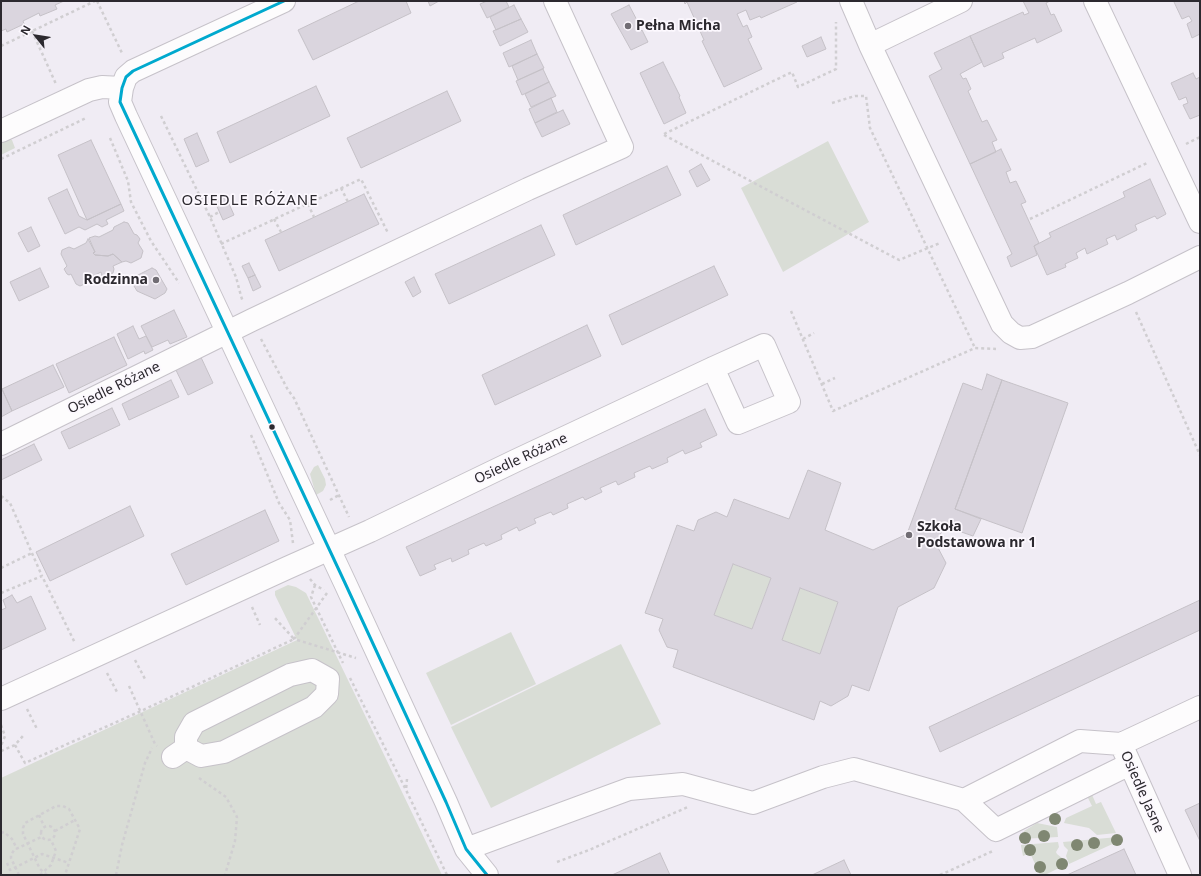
<!DOCTYPE html>
<meta charset="utf-8">
<style>
body{margin:0}
#map{position:relative;width:1201px;height:876px;overflow:hidden;background:#f0ecf4;font-family:"Noto Sans",sans-serif}
canvas{display:block}
.frame{position:absolute;inset:0;border:2px solid #2c292f;pointer-events:none}
.north{position:absolute;left:16px;top:16px;width:40px;height:40px;-webkit-text-stroke:3px #fcf8fe;paint-order:stroke;rotate:300deg;font-size:11px;font-weight:700;line-height:16px;text-align:center;color:#2c292f}
.north::after{content:'';display:block;margin:auto;width:14px;height:18px;background:#2c292f;clip-path:polygon(50% 0,100% 100%,50% 72%,0 100%)}
</style>
<div id="map">
<canvas width="1201" height="876"></canvas>
<div class="frame"></div>
<div class="north">N</div>
</div>
<script>
const g = document.querySelector('canvas').getContext('2d');
g.lineJoin = 'round';
function paint(path, color) { g.fillStyle = color; g.fill(path, 'evenodd'); }
const shape = rows => new Path2D(rows.map(r => 'M' + r).join(''));
function strokePath(path, color, width, dash) { g.strokeStyle = color; g.lineWidth = width; g.lineCap = dash ? 'butt' : 'round'; g.setLineDash(dash || []); g.stroke(path); }
function write(font, color, halo, rows, align = 'center') {
  g.font = font + ' "Noto Sans",sans-serif'; g.lineWidth = 3.5; g.setLineDash([]); g.textBaseline = 'middle'; g.strokeStyle = halo; g.fillStyle = color; for (const [text, x, y, turn = 0] of rows) {
    g.save(); g.translate(x, y); g.rotate((+turn || 0) * Math.PI / 180); g.textAlign = isNaN(turn) ? turn : align; if (halo) g.strokeText(text, 0, 0); g.fillText(text, 0, 0); g.restore();
  }
}
const green = shape([
 [7,138,12,140,15,148,1,155,1,139],
 [828,141,869,222,783,272,741,188],
 [318,465,325,479,326,485,323,491,316,495,310,474,314,467],
 [733,564,771,578,752,629,714,615],
 [288,585,296,587,306,593,442,875,1,875,1,778,297,640,275,595,275,591],
 [800,588,838,602,820,654,782,640],
 [511,632,536,684,451,725,426,673],
 [621,644,661,724,491,808,451,727],
 [1090,790,1096,804,1101,802,1116,833,1097,835,1089,828,1064,823,1066,818,1092,806,1085,792],
 [1037,823,1057,827,1058,837,1021,839,1024,831],
 [1118,837,1119,841,1069,864,1066,856,1068,850,1064,846,1063,842],
 [1058,842,1059,847,1056,852,1057,854,1062,858,1065,865,1045,875,1040,875,1030,853,1023,856,1021,846,1021,845]
]);
const building = shape([
 [1,1,64,1,55,5,57,9,40,16,39,13,23,21,24,24,7,32,6,29,1,31,1,1],
 [359,1,406,1,411,13,313,60,298,30,359,1],
 [428,1,439,1,430,6,428,1],
 [487,1,506,1,509,7,487,18,480,4,487,1],
 [684,1,796,1,797,2,761,18,760,16,750,20,746,10,737,14,743,27,747,25,752,37,748,39,762,69,724,87,702,41,704,40,687,2,685,4,684,1],
 [1023,1,1050,1,1046,3,1051,15,1054,14,1062,31,1037,43,1035,38,1002,53,1004,58,984,67,970,36,1023,12,1024,15,1029,13,1023,1],
 [1176,1,1200,1,1200,34,1192,38,1187,24,1192,21,1189,16,1182,19,1174,2,1176,1],
 [514,5,521,19,496,30,490,17,514,5],
 [629,5,640,26,639,27,641,31,642,30,648,42,631,50,611,14,629,5],
 [521,19,528,32,500,46,493,31,521,19],
 [970,36,982,62,960,74,963,79,966,78,971,89,968,91,982,122,987,120,997,140,992,142,996,152,970,164,929,76,942,69,934,53,970,36],
 [821,37,826,49,807,57,802,46,821,37],
 [531,40,537,54,509,67,503,53,531,40],
 [537,54,544,68,518,80,512,66,537,54],
 [663,62,680,96,679,97,686,113,664,124,640,73,663,62],
 [543,69,549,82,522,95,516,81,543,69],
 [1193,73,1196,79,1200,77,1200,115,1190,119,1183,105,1188,103,1186,97,1179,100,1171,83,1193,73],
 [549,82,556,96,531,107,525,94,549,82],
 [316,86,330,116,230,163,217,132,316,86],
 [447,91,461,121,361,168,347,138,447,91],
 [551,98,557,112,535,123,529,109,551,98],
 [563,110,570,124,542,137,535,123,563,110],
 [197,133,209,161,196,167,184,139,197,133],
 [91,140,121,204,87,220,58,155,91,140],
 [1001,149,1011,170,1006,172,1010,183,1016,181,1026,202,1021,204,1039,243,1034,246,1037,255,1011,267,1007,257,1012,254,970,164,1001,149],
 [701,164,710,180,697,187,689,171,701,164],
 [667,166,681,195,576,245,563,215,667,166],
 [1150,179,1166,214,1157,219,1155,216,1135,225,1137,230,1117,240,1115,235,1106,239,1108,244,1087,254,1085,248,1076,253,1078,258,1065,264,1066,267,1047,275,1034,246,1051,237,1049,233,1125,197,1123,192,1150,179],
 [67,189,79,216,87,220,121,204,124,211,106,220,108,224,102,227,97,224,85,230,79,227,65,234,48,198,67,189],
 [364,194,379,224,279,271,265,240,364,194],
 [226,197,234,215,223,220,215,202,226,197],
 [124,222,128,223,134,234,137,235,140,239,138,243,143,251,141,258,131,263,126,261,122,262,113,254,108,256,95,255,93,253,95,252,89,238,95,236,99,237,113,230,114,227,124,222],
 [541,225,555,255,449,304,435,274,541,225],
 [31,227,40,246,28,252,18,233,31,227],
 [88,239,95,252,93,253,95,255,108,256,113,254,122,262,113,266,114,269,113,273,107,276,102,276,101,272,87,279,87,283,80,286,76,284,71,274,69,275,67,274,64,269,67,266,61,254,62,250,69,247,74,249,86,243,88,239],
 [249,263,255,275,248,278,242,266,249,263],
 [714,266,728,295,622,345,609,315,714,266],
 [40,268,49,287,19,301,10,282,40,268],
 [152,268,156,270,167,289,165,293,155,299,137,291,134,286,136,276,152,268],
 [255,275,261,287,253,291,248,278,255,275],
 [414,277,421,292,413,297,405,282,414,277],
 [174,310,187,337,170,344,168,340,152,347,141,326,174,310],
 [587,325,601,356,495,405,482,375,587,325],
 [133,326,139,339,146,336,153,350,145,354,144,351,128,359,117,334,133,326],
 [114,337,127,365,69,393,56,364,114,337],
 [199,353,213,383,188,395,174,366,199,353],
 [53,365,64,387,12,411,2,389,53,365],
 [987,374,1002,380,955,509,981,519,973,536,944,526,936,544,946,563,934,588,898,607,869,691,852,685,848,696,831,706,820,701,814,720,673,667,678,650,667,647,659,630,663,619,645,613,677,525,694,531,698,520,716,512,727,517,734,499,789,519,808,470,841,483,825,530,873,550,907,534,963,383,982,390,987,374],
 [733,564,771,578,752,629,714,615,733,564],
 [800,588,838,602,820,654,782,640,800,588],
 [171,380,179,397,129,420,122,404,171,380],
 [1002,380,1068,403,1022,533,955,509,1002,380],
 [2,389,12,411,1,417,1,390,2,389],
 [112,408,120,425,69,449,61,432,112,408],
 [705,409,717,435,700,443,702,447,685,454,683,450,667,458,668,462,652,469,650,466,634,473,635,477,618,485,616,481,600,488,602,492,585,500,583,497,567,504,568,508,553,515,551,512,534,519,536,523,519,531,517,527,501,535,502,539,486,546,484,543,468,550,469,554,452,562,451,558,434,565,436,569,420,576,406,547,705,409],
 [34,444,42,460,1,480,1,460,34,444],
 [130,506,144,536,50,581,36,552,130,506],
 [265,510,279,541,186,585,171,554,265,510],
 [12,595,17,603,31,596,46,629,1,650,1,610,6,608,3,600,12,595],
 [1200,600,1200,630,940,752,929,727,1200,600],
 [1200,803,1200,841,1185,810,1200,803],
 [1124,849,1136,875,1067,875,1124,849],
 [660,853,670,875,612,875,660,853],
 [844,860,851,875,812,875,844,860]
]);
const path = shape([
 [97,1,122,53],
 [32,31,56,84],
 [1,46,95,1],
 [832,103,855,96,866,96,870,128,975,348],
 [161,116,210,217,236,277,241,296,243,302],
 [664,134,792,72,798,87,836,69,836,22],
 [664,135,899,260,940,243],
 [110,138,128,181,131,202,151,241,179,283],
 [1186,144,1200,137],
 [1,159,86,118],
 [341,188,348,202],
 [308,204,314,217],
 [210,217,219,212],
 [274,219,281,232],
 [1030,219,1149,162],
 [221,244,361,179,388,233],
 [791,311,833,411,975,348,996,349],
 [1136,312,1200,455],
 [261,339,288,390,294,398,349,517],
 [803,339,814,333],
 [822,384,835,378],
 [251,435,279,503,290,520,293,543],
 [1,496,10,503,42,576],
 [330,500,339,495],
 [1,568,32,553],
 [310,579,315,585,324,590],
 [315,585,311,597,343,663],
 [1,593,42,576,75,643],
 [327,593,294,639,356,658],
 [252,607,260,625],
 [135,660,145,679],
 [107,673,117,692],
 [350,678,406,790],
 [129,686,155,744,157,746],
 [27,709,37,729],
 [1,725,5,736,1,746],
 [15,745,25,763,141,711,294,639,274,617],
 [1,751,15,745,23,736],
 [199,778,226,797,237,817,235,841,225,875],
 [407,779,406,790,447,875],
 [39,815,44,826],
 '41 833a7 7 0 1 1 14 0a7 7 0 1 1-14 0Z',
 [55,831,75,820],
 [1,833,4,832,12,839,17,849],
 [557,862,589,850,688,807],
 [7,863,10,870,42,854,69,863],
 [19,875,11,858,11,855,14,850,41,837],
 [40,875,51,865,56,851,51,840],
 [47,875,40,869,23,834,23,828,25,823,56,806,63,806,69,809,80,829,65,875],
 [116,875,122,845,145,763,152,748],
 [940,875,993,851]
]);
const minor = shape([
 [284,1,133,71,126,77,122,88,120,102,126,116,345,583,446,802,466,849,487,875],
 [851,1,870,45,1002,324,1011,333,1020,338,1032,337,1128,293,1200,257],
 [1095,1,1200,222],
 [870,45,961,1],
 [1,131,89,90,102,87,122,88],
 [1,444,252,320,528,189,622,147,555,1],
 [1,699,287,568,370,531,515,461,713,368,764,345,789,402,738,423,713,368],
 [173,757,186,748,201,756,224,752,314,707,327,694,328,679,312,670,290,675,194,723,186,737,186,748],
 [964,800,1080,741,1121,744],
 [466,849,629,789,683,784,753,803,823,777,854,769,964,800,996,830,1130,764],
 [1180,875,1121,744,1200,707]
]);
const bus1 = shape([
 [284,1,133,71,126,77,122,88,120,102,345,583,446,802,466,849,487,875]
]);
const trees = [
 [1055,819],
 [1044,836],
 [1025,838],
 [1117,840],
 [1094,843],
 [1077,845],
 [1030,850],
 [1062,864],
 [1040,867]
];
const markers = [
 [628,26,4,"#716d74"],
 [156,280,4,"#716d74"],
 [272,427,3.5,"#2c292f"],
 [909,535,4,"#716d74"]
];
const poiNames = [
 ["Pełna Micha",636,26],
 ["Rodzinna",148,280,"right"],
 ["Szkoła",917,527],
 ["Podstawowa nr 1",917,543]
];
const streetNames = [
 ["Osiedle Różane",114,388,-26],
 ["Osiedle Różane",521,459,-25],
 ["Osiedle Jasne",1142,792,66]
];
const neighbourhoodNames = [
 ["OSIEDLE RÓŻANE",250,201]
];
paint(green, '#d9ddd6');
paint(building, '#dad5de');
strokePath(building, '#c5c1c7', 1);
strokePath(minor, '#c6c2c9', 24);
strokePath(path, '#d0ced1', 2.5, [3, 3]);
strokePath(minor, '#fdfcfd', 22);
strokePath(bus1, '#00a9ce', 3);
g.fillStyle = '#7f8772';
for (const [x, y] of trees) { g.beginPath(); g.arc(x, y, 6, 0, 2 * Math.PI); g.fill(); }
for (const [x, y, r, color] of markers) { const dot = new Path2D(); dot.arc(x, y, r, 0, 2 * Math.PI); g.fillStyle = color; g.fill(dot); strokePath(dot, '#fcf8fe', 1.5); }
write('bold 14px', '#2c292f', '#fcf8fe', poiNames, 'left');
write('14px', '#2c292f', '#fcf8fe', streetNames);
g.letterSpacing = '1px';
write('15px', '#2c292f', '#fcf8fe', neighbourhoodNames);
g.letterSpacing = '0px';
</script>
